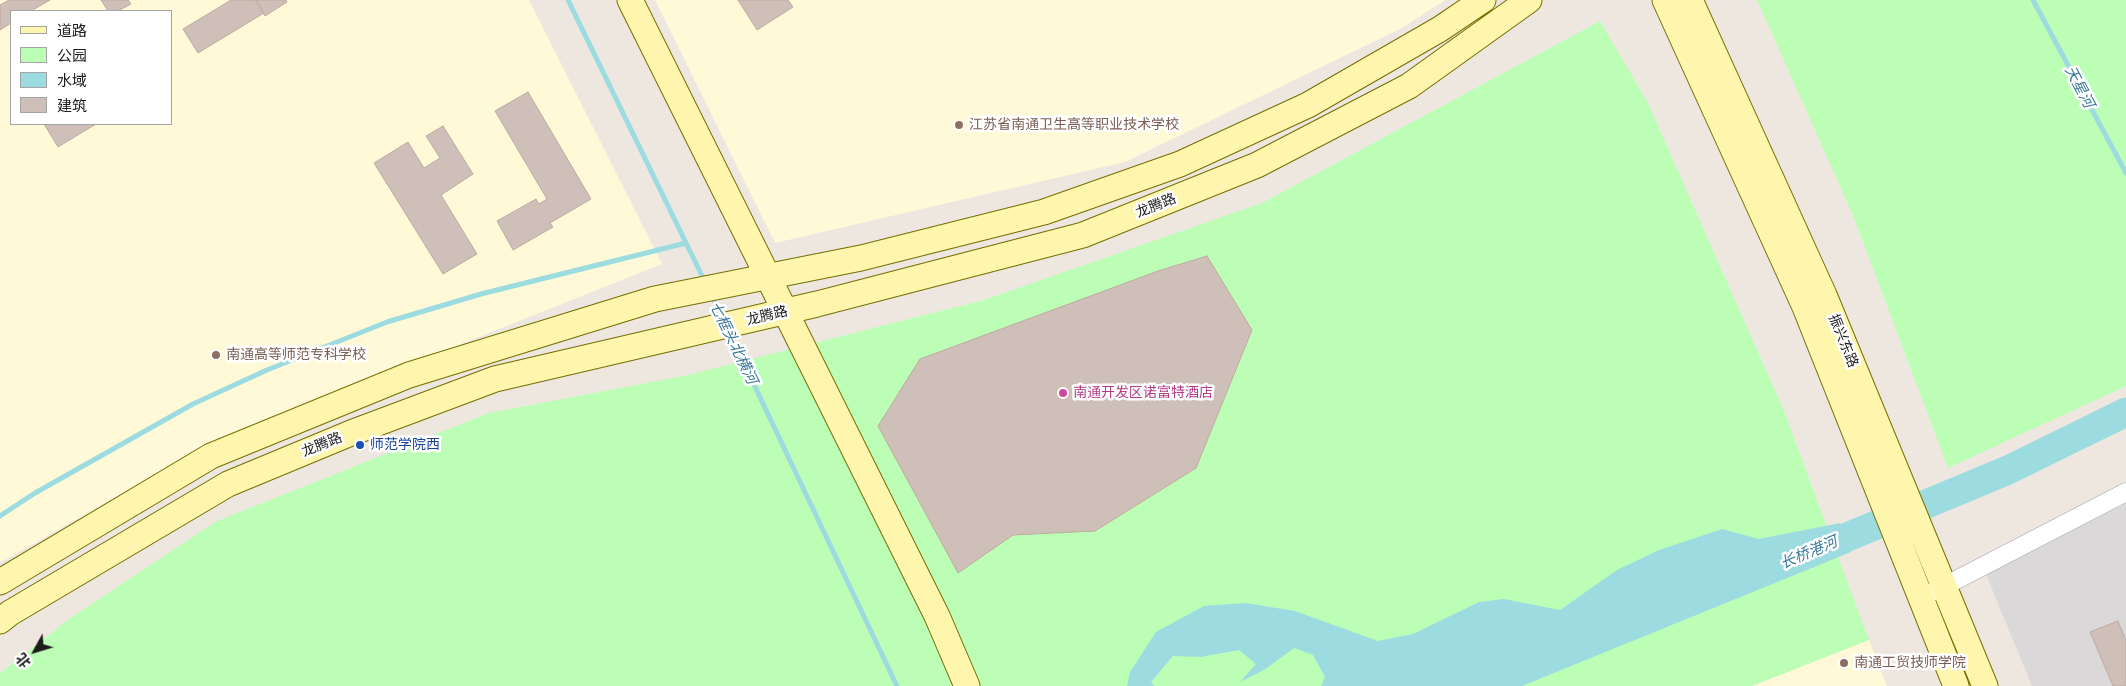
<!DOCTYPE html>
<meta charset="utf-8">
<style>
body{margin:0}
#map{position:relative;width:2126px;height:686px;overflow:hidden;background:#eee7e0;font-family:"PT Sans","Noto Sans SC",sans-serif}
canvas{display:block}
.legend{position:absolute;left:10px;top:10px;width:162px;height:115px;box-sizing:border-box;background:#fff;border:1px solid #a4a4a4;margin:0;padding:6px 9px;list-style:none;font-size:15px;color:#1c1c1c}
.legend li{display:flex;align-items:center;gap:10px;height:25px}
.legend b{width:25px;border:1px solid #a4a4a4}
.north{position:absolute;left:10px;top:626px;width:50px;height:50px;-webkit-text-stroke:4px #fff;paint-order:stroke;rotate:231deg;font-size:14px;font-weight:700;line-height:20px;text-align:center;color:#1c1c1c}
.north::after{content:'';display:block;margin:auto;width:18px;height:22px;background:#1c1c1c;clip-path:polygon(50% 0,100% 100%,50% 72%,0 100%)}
</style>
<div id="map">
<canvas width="2126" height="686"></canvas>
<ul class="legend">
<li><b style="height:6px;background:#fff6ad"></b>道路</li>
<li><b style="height:14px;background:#bdfeb7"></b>公园</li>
<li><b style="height:14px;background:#9cdce0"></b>水域</li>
<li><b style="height:14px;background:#cebfb9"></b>建筑</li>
</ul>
<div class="north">北</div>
</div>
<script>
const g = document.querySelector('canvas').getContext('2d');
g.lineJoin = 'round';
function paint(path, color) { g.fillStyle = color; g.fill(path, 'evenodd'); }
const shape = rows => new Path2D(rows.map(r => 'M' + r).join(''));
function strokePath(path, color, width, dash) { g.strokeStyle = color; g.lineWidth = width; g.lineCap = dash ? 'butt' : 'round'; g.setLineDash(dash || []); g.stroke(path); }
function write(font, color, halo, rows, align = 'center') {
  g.font = font + ' "PT Sans","Noto Sans SC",sans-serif'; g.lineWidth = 5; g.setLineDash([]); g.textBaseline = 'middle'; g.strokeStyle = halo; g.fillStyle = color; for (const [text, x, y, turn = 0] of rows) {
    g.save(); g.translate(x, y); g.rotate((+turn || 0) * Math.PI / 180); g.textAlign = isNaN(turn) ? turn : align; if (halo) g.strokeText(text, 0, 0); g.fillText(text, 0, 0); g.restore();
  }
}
const residential = shape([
 [2126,503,2126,686,2032,686,1985,572]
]);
const education = shape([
 [0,0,529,0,662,264,203,447,0,563],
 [11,11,171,11,171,124,11,124],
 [655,0,1445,0,1402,28,1125,162,775,243],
 [1869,640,1887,686,1752,686]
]);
const park = shape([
 [1757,0,2126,0,2126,386,1948,468,1854,218],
 [1600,21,1648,103,1784,411,1869,640,1752,686,0,686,0,673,69,619,217,521,489,413,688,375,984,300,1262,203]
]);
const water = shape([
 [1840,523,1851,552,1522,686,1321,686,1325,677,1313,655,1294,648,1264,670,1240,682,1256,664,1239,650,1201,657,1173,656,1151,682,1154,686,1127,686,1130,672,1156,632,1204,606,1245,603,1295,611,1378,641,1413,634,1479,602,1504,599,1560,610,1617,570,1659,550,1722,529,1759,539]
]);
const stream = shape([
 [568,0,705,282],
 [2033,0,2126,173],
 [712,296,723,320],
 [729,332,897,686],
 [0,516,35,493,193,404,267,370,387,322,481,294,686,243]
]);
const river = shape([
 [1809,553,2008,470,2126,412]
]);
const building = shape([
 [9,0,50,0,31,11,11,11,11,23,0,30,0,5,9,0],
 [101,0,128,0,131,4,118,11,108,11,101,0],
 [231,0,256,0,264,13,198,53,183,29,231,0],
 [255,0,286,0,287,2,265,16,255,0],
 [738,0,788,0,793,7,757,30,738,0],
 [528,92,591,199,550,223,553,227,513,250,497,221,536,199,539,204,547,199,495,111,528,92],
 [44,124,96,124,58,147,44,124],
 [443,126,473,174,441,195,477,254,443,274,374,163,408,142,424,168,440,158,426,136,443,126],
 [1207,256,1252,330,1196,468,1095,531,1013,535,958,573,878,426,920,359,1158,271,1207,256],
 [2118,621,2126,641,2126,686,2113,686,2090,632,2118,621]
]);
const street = shape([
 [1935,591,2126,492]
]);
const secondary = shape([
 [630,0,937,616,967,686],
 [1665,0,1805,307,1956,686],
 [1690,0,1824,295,1985,686],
 [0,582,211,456,409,375,655,299,861,258,1044,212,1180,164,1308,105,1440,29,1483,0],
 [0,621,10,613,228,484,351,433,495,379,817,304,1083,235,1257,165,1409,86,1529,0]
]);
const markers = [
 [959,125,5,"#8d6e63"],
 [216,355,5,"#8d6e63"],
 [1063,393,5,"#d1479c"],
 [360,445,5,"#1a4fb4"],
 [1844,663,5,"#8d6e63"]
];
const educationNames = [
 ["江苏省南通卫生高等职业技术学校",969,125],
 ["南通高等师范专科学校",226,355],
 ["南通工贸技师学院",1854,663]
];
const streetNames = [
 ["龙腾路",1156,206,-22],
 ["龙腾路",767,316,-13],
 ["振兴东路",1843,341,68],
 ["龙腾路",322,445,-22]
];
const hotelNames = [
 ["南通开发区诺富特酒店",1073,393]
];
const transitNames = [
 ["师范学院西",370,445]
];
const waterNames = [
 ["天星河",2079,87,62],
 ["七框头北横河",733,343,64],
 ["长桥港河",1809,553,-23]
];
paint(residential, '#dad8d9');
paint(education, '#fff9d8');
paint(park, '#bdfeb7');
paint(water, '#9cdce0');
strokePath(stream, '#9cdce0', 5);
strokePath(river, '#9cdce0', 29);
paint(building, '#cebfb9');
strokePath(building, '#c1aaa1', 1);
strokePath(street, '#a3a3a3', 19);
strokePath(secondary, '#756f00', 27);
strokePath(street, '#fff', 18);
strokePath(secondary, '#fff6ad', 25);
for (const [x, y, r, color] of markers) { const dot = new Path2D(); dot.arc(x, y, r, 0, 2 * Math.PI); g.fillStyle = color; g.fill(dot); strokePath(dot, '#fff', 2); }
write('14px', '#785e54', '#fff', educationNames, 'left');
write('14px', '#1c1c1c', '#fff', streetNames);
write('14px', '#b23c85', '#fff', hotelNames, 'left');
write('14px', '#164399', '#fff', transitNames, 'left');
write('italic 15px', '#3a7a9b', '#fff', waterNames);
</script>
